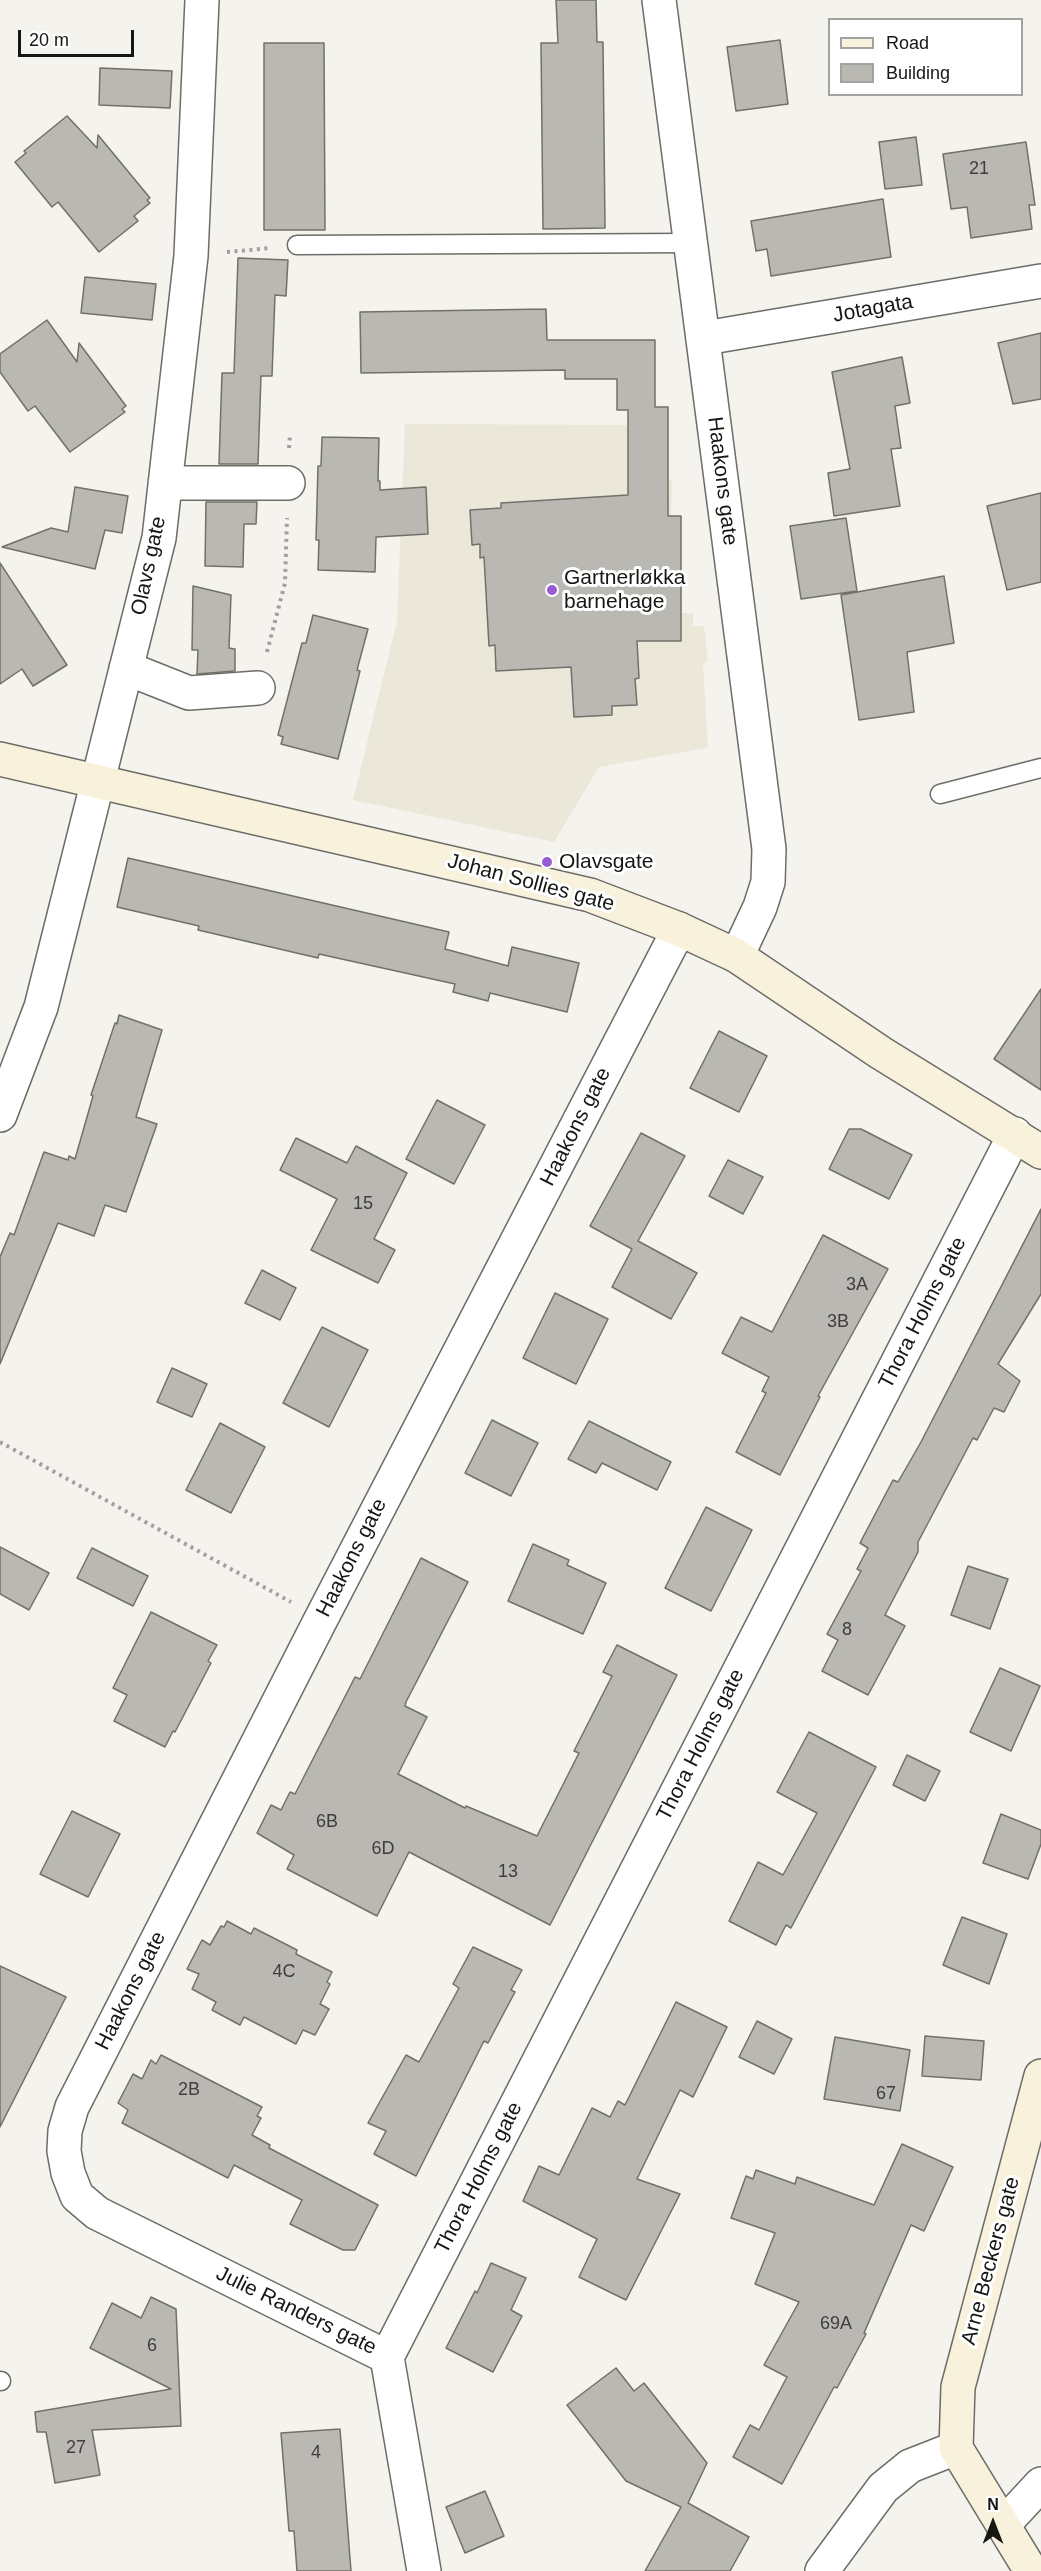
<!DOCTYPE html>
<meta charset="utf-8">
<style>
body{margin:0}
#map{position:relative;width:1041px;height:2571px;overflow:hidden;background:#f5f3ed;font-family:Helvetica,sans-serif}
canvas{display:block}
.legend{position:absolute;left:828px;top:18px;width:195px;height:78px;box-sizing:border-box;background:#fff;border:2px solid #a2a2a1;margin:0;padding:8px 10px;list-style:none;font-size:18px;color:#161613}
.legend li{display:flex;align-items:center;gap:12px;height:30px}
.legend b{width:30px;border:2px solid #a2a2a1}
.north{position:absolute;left:963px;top:2493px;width:60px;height:60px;-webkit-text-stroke:4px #fff;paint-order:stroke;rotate:0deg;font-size:16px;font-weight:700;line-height:24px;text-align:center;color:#161613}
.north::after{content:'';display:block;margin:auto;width:21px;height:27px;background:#161613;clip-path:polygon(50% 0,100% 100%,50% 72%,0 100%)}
.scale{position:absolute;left:18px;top:30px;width:116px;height:27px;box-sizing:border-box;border:3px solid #161613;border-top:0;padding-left:8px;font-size:18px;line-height:21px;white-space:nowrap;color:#161613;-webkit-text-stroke:4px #fff;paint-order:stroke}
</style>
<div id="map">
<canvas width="1041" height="2571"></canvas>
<ul class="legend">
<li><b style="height:8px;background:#f8f2dd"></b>Road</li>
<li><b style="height:16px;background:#bab8b2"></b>Building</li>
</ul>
<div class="north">N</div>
<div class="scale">20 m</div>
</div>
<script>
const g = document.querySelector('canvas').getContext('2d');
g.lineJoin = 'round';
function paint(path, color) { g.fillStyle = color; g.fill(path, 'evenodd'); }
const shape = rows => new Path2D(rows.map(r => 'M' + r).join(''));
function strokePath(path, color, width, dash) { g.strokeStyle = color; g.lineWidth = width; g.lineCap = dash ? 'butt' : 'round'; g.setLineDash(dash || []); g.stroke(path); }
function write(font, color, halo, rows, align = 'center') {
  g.font = font + ' Helvetica,sans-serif'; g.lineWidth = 6; g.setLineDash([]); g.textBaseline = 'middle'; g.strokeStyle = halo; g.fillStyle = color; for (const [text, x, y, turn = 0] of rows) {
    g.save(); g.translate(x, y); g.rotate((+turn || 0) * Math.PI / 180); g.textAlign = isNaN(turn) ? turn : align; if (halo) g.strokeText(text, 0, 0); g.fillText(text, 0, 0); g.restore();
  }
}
const built = shape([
 [405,424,628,425,667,480,672,479,671,516,681,516,682,613,693,613,693,626,704,626,708,661,703,665,708,748,599,767,554,842,353,800,397,621]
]);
const building = shape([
 [556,0,596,0,597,42,603,42,605,228,543,229,541,43,558,43,556,0],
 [780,40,788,104,736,111,727,47,780,40],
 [264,43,324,43,325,230,264,230,264,43],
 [100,68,172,71,170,108,99,105,100,68],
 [67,116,97,148,98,135,150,198,147,200,150,203,134,216,138,221,99,252,58,202,52,207,15,162,26,153,24,151,67,116],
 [916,137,922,185,885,189,879,142,916,137],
 [1026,142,1035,205,1029,205,1032,229,971,238,967,207,951,209,943,154,1026,142],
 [883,199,891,257,771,276,767,249,756,251,751,221,883,199],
 [238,258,288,260,286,296,275,295,272,376,261,376,258,464,219,464,222,373,234,373,238,258],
 [85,277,156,284,152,320,81,313,85,277],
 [546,309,547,340,655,340,655,407,668,407,668,516,681,516,681,641,637,641,639,678,635,679,637,705,612,706,612,715,574,717,571,667,496,671,495,645,489,646,484,557,480,558,480,544,472,545,470,510,501,508,501,503,628,495,628,410,617,410,617,379,565,379,565,370,361,373,360,312,546,309],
 [47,320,77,362,79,343,126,406,122,409,125,412,70,452,35,406,28,411,0,372,0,354,47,320],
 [1041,333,1041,399,1013,404,998,343,1041,333],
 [902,357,910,403,895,406,901,448,891,449,900,506,834,516,828,473,850,469,832,372,902,357],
 [322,437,379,438,378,481,380,481,380,490,426,487,428,534,376,537,375,572,318,570,319,540,316,540,318,466,321,466,322,437],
 [75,487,128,496,122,533,105,530,95,569,2,547,51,528,68,532,75,487],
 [1041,493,1041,582,1007,590,987,506,1041,493],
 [206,502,257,502,256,524,244,524,243,567,205,566,206,502],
 [846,518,857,591,801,599,790,526,846,518],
 [0,563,67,665,33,686,22,669,0,684,0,563],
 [944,576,954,643,907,652,914,712,859,720,841,595,944,576],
 [193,586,231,595,229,648,235,649,235,671,197,674,198,650,192,650,193,586],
 [313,615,368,629,357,670,360,671,338,759,281,744,283,737,278,735,302,643,306,643,313,615],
 [128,858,449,932,445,949,508,966,512,947,579,963,567,1012,490,993,488,1001,453,992,455,984,319,954,318,958,198,930,199,926,117,907,128,858],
 [1041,989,1041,1090,994,1059,1041,989],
 [119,1015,162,1030,136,1117,157,1124,126,1212,105,1205,94,1236,58,1223,0,1364,0,1257,10,1233,14,1235,44,1152,68,1160,69,1156,75,1159,93,1096,91,1095,115,1023,117,1024,119,1015],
 [719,1031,767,1056,739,1112,690,1088,719,1031],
 [437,1100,485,1125,454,1184,406,1159,437,1100],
 [849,1129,861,1129,912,1155,889,1199,829,1169,849,1129],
 [641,1133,685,1156,638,1241,697,1273,671,1319,612,1287,632,1249,590,1226,641,1133],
 [296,1138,347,1163,356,1146,407,1173,374,1239,395,1250,378,1283,311,1250,337,1199,280,1170,296,1138],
 [728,1160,763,1177,743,1214,709,1196,728,1160],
 [1041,1209,1041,1294,998,1364,1020,1381,1004,1412,994,1408,977,1440,973,1438,918,1542,918,1552,885,1615,905,1626,868,1695,822,1671,838,1640,827,1634,861,1571,857,1569,868,1548,860,1543,893,1480,898,1482,921,1442,1041,1209],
 [823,1235,888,1269,818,1396,820,1397,780,1475,736,1452,766,1393,762,1391,769,1377,722,1353,741,1317,772,1332,823,1235],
 [262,1270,296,1288,280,1320,245,1303,262,1270],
 [555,1293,608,1319,576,1384,523,1358,555,1293],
 [322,1327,368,1350,329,1427,283,1403,322,1327],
 [172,1368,207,1384,192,1417,157,1402,172,1368],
 [492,1420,538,1443,511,1496,465,1473,492,1420],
 [589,1421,671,1462,657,1490,602,1463,596,1473,568,1459,589,1421],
 [220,1423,265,1447,231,1513,186,1490,220,1423],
 [706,1507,752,1530,711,1611,665,1588,706,1507],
 [533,1544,569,1560,567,1565,606,1583,583,1634,508,1601,533,1544],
 [0,1547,49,1573,29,1610,0,1594,0,1547],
 [92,1548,148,1576,133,1606,77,1578,92,1548],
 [421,1558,468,1582,406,1702,405,1706,427,1717,398,1774,465,1808,466,1806,537,1836,579,1753,574,1751,612,1676,603,1672,617,1645,677,1675,550,1925,409,1852,377,1916,287,1869,294,1855,257,1833,271,1805,281,1810,290,1792,295,1794,355,1677,360,1679,421,1558],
 [968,1566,1008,1579,990,1629,951,1615,968,1566],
 [151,1612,217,1645,208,1661,211,1663,175,1732,173,1731,165,1747,114,1721,127,1695,113,1688,151,1612],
 [1000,1668,1040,1686,1011,1751,970,1732,1000,1668],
 [809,1732,876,1767,791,1928,786,1925,776,1945,729,1921,758,1862,783,1875,817,1813,777,1792,809,1732],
 [907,1755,940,1771,925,1801,893,1785,907,1755],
 [72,1811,120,1834,88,1897,40,1874,72,1811],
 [1001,1814,1041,1830,1041,1844,1028,1879,983,1863,1001,1814],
 [962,1917,1007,1934,989,1984,943,1965,962,1917],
 [227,1921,251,1934,254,1928,297,1950,296,1954,332,1972,327,1982,330,1984,320,2004,329,2009,315,2035,303,2030,296,2044,244,2017,240,2025,212,2010,216,2002,192,1989,199,1974,187,1969,202,1940,210,1945,221,1926,224,1927,227,1921],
 [473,1947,522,1970,511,1990,515,1992,488,2043,484,2041,416,2176,374,2154,386,2131,368,2123,406,2055,419,2062,459,1988,453,1984,473,1947],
 [0,1966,66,1997,0,2127,0,1966],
 [676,2002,727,2027,693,2097,680,2090,637,2179,680,2194,626,2300,579,2277,597,2239,523,2201,539,2166,559,2175,592,2108,610,2117,618,2101,625,2105,676,2002],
 [757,2021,792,2039,774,2074,739,2057,757,2021],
 [925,2036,984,2041,981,2080,922,2076,925,2036],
 [835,2037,910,2050,900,2111,824,2099,835,2037],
 [161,2055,262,2107,257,2116,261,2118,252,2135,270,2145,269,2148,378,2205,355,2250,343,2250,290,2224,302,2200,234,2165,228,2178,122,2123,128,2110,118,2103,133,2074,142,2079,151,2060,156,2064,161,2055],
 [902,2144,953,2167,924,2231,911,2225,864,2333,866,2334,837,2388,834,2387,782,2484,733,2457,750,2425,759,2430,787,2377,764,2365,799,2302,755,2284,775,2233,731,2218,746,2176,753,2179,756,2170,795,2184,797,2177,874,2205,902,2144],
 [491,2263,526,2278,511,2310,522,2316,493,2372,446,2348,475,2291,477,2293,491,2263],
 [151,2297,176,2309,181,2426,92,2430,100,2475,55,2483,46,2432,37,2432,35,2412,171,2389,90,2348,112,2303,141,2318,151,2297],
 [616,2368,634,2391,644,2383,707,2463,688,2503,749,2537,730,2571,645,2571,681,2507,626,2481,567,2405,616,2368],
 [340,2429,351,2571,297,2571,294,2531,289,2531,281,2433,340,2429],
 [485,2491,504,2536,465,2553,446,2507,485,2491]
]);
const path = shape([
 [227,252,271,248],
 [289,448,290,435],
 [267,652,285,583,287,518],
 [0,1442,291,1602]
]);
const lane = shape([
 [297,245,689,243],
 [940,794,1041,768],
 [0,2381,1,2381]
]);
const street = shape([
 [659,0,769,849,768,882,760,907,737,956],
 [705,338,1041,281],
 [165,483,288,483],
 [126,668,189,693,258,688],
 [0,1115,41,1007,159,538,191,256,202,0],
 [387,2357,1015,1134],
 [1003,2525,1041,2484],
 [424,2571,387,2357,97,2213,77,2196,68,2173,64,2151,65,2131,72,2107,321,1619,679,929],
 [822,2571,883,2488,910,2466,956,2448]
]);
const secondary = shape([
 [0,759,590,895,679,929,737,956,881,1053,1041,1152],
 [1031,2571,956,2448,958,2387,1041,2076]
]);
const markers = [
 [552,590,6,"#975bd3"],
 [547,862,6,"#975bd3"]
];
const numberNames = [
 ["21",979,169],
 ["15",363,1204],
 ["3A",857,1285],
 ["3B",838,1322],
 ["8",847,1630],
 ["6B",327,1822],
 ["6D",383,1849],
 ["13",508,1872],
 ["4C",284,1972],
 ["2B",189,2090],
 ["67",886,2094],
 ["69A",836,2324],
 ["6",152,2346],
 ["27",76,2448],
 ["4",316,2453]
];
const streetNames = [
 ["Jotagata",873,309,-10],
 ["Haakons gate",722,481,83],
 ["Olavs gate",149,566,-78],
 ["Johan Sollies gate",531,883,15],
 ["Haakons gate",576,1127,-63],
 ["Thora Holms gate",923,1313,-63],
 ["Haakons gate",352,1558,-63],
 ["Thora Holms gate",701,1745,-63],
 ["Haakons gate",131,1991,-63],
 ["Thora Holms gate",479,2178,-63],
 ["Arne Beckers gate",991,2261,-75],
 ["Julie Randers gate",296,2311,26]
];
const poiNames = [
 ["Gartnerløkka",564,578],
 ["barnehage",564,602],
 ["Olavsgate",559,862]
];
paint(built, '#ebe7d9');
paint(building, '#bab8b2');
strokePath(building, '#71706a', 1.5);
strokePath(lane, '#6e6c67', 21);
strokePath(street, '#6e6c67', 36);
strokePath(secondary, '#6e6c67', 36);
strokePath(path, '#a2a09c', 4, [3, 4.5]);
strokePath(lane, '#fff', 18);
strokePath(street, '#fff', 33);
strokePath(secondary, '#f8f2dd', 33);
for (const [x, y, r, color] of markers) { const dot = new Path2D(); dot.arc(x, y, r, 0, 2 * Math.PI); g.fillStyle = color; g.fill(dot); strokePath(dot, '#fff', 2); }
write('18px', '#3f3e3b', null, numberNames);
write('21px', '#161613', '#fff', streetNames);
write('21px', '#161613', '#fff', poiNames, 'left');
</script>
